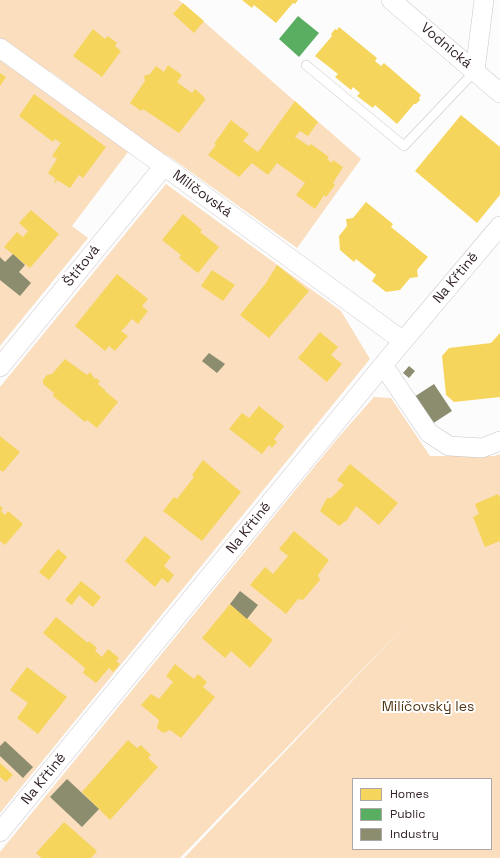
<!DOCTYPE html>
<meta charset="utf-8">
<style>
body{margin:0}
#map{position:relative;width:500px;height:858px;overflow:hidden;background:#fcfcfc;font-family:"Space Grotesk",sans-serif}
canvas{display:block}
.legend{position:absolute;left:352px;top:778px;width:140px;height:72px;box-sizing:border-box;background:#fff;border:1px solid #ada7a9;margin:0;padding:5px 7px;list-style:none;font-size:12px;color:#332428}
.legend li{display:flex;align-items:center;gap:8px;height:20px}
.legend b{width:20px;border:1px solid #ada7a9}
</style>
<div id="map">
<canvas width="500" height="858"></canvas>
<ul class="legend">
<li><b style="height:11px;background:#f6d55c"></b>Homes</li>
<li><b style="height:11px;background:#5aae61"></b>Public</li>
<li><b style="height:11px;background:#8c8c6e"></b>Industry</li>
</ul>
</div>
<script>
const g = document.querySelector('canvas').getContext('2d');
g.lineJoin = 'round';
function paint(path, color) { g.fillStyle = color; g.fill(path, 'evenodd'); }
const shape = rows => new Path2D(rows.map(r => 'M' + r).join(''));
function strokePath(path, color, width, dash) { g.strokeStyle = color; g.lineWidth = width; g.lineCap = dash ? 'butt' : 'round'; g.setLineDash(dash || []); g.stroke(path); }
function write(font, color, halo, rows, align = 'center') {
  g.font = font + ' "Space Grotesk",sans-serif'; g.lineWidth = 4; g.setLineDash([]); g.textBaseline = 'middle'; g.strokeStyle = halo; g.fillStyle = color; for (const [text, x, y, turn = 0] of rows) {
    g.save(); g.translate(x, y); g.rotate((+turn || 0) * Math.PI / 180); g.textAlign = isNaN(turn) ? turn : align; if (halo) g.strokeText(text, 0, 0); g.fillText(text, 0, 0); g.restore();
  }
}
const green = shape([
 [0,0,179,0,361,159,297,248,170,157,159,151,51,72,48,76,0,41],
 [0,60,128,152,72,226,88,238,0,346],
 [166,184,341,311,370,359,0,813,0,387],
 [374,397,391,398,430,456,495,456,500,454,500,858,184,858,411,619,180,858,0,858,0,852,337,439],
 [353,779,491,779,491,849,353,849]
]);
const homes = shape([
 [242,0,298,0,295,4,293,3,276,23,254,5,252,8],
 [183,3,204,21,194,33,173,14],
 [339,27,377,58,375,61,381,66,384,63,421,95,419,98,420,100,416,104,414,104,397,124,375,105,373,108,357,96,360,93,353,87,351,90,335,77,338,74,315,56,332,36,331,34,335,29,337,30],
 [93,29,105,39,108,36,117,43,115,46,121,51,102,77,73,56],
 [168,65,182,75,177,82,192,93,195,89,204,97,205,100,179,133,143,109,141,111,130,103,145,81,144,76,150,74,156,66,164,72],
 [0,73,6,77,0,86],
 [34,94,106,147,83,178,79,175,70,188,57,180,56,183,54,181,56,179,48,173,57,159,52,156,61,143,55,139,53,142,19,116],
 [295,101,318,122,308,136,300,131,295,137,309,146,311,144,329,157,327,159,332,163,333,160,343,167,333,183,335,185,326,197,324,195,315,209,296,195,305,183,277,163,268,175,252,163,239,177,208,155,216,145,214,144,231,120,249,134,243,141,258,152],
 [461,115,500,147,500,195,477,223,415,171],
 [366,202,393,224,391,227,428,257,417,270,418,277,410,278,400,290,386,292,372,281,376,275,356,259,354,262,340,250,339,236,347,226,346,219,353,218],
 [31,210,59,234,30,268,4,247,17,232,23,237,28,231,19,223],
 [183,214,202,230,200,232,219,247,198,273,179,258,181,255,162,240],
 [277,265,309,291,269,338,240,315,266,283],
 [212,270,235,285,223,301,201,286],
 [117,274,148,299,142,306,148,311,138,324,132,319,127,325,121,331,128,336,115,351,109,346,105,351,75,326],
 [320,332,338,347,331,355,342,364,327,382,298,358],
 [500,333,500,397,454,402,446,395,442,356,449,348,491,343],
 [65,359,87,375,90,372,95,379,96,378,100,381,98,384,105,390,105,391,118,402,97,428,87,420,85,422,68,408,53,396,54,393,43,384,43,380,47,375,52,374],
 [259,406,284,426,274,439,277,442,272,448,269,445,262,454,229,429,242,413,249,418],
 [0,436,20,452,3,472,0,470],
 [203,460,241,492,202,541,163,511,174,497,177,499,194,477,192,475],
 [350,464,398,503,379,525,356,506,347,520,339,526,320,511,327,498,331,498,344,485,337,480],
 [498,494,500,498,500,541,485,547,473,517,479,514,475,504],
 [0,506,3,508,1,511,5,515,8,511,23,524,5,545,0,541],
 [294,531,329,560,318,575,320,580,303,600,298,599,286,614,250,585,265,567,273,574,288,556,279,549],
 [145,536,171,557,164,566,174,575,168,583,162,578,155,587,125,561],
 [58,549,67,557,49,580,39,572],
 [81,581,101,597,93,607,79,595,72,605,65,600],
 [230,604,273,640,250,668,231,651,225,658,202,638],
 [56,617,88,643,89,641,97,648,95,651,102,657,108,649,119,658,116,661,120,664,113,672,109,668,96,683,83,673,85,668,43,633],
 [175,664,194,679,198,674,207,682,203,687,215,697,181,738,170,730,163,733,157,728,159,720,141,705,151,694,159,699,173,682,166,676],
 [27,667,67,697,38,734,17,718,28,703,10,690],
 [128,740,137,748,141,745,151,755,148,758,158,767,110,820,82,792],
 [0,763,13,775,6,782,0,777],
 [64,822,97,851,91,858,42,858,36,853]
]);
const public = shape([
 [298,16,319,33,299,57,279,39]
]);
const industry = shape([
 [13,254,25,265,19,272,31,283,20,296,0,280,0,257,5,262],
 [209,353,225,364,217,373,202,361],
 [409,366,415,371,409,378,403,373],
 [434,384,452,411,432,424,414,397],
 [240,591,258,605,247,619,230,604],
 [5,741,33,767,23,778,0,756,0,746],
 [67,779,99,809,82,827,50,797]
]);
const service = shape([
 [306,65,404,146,475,71]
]);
const minor = shape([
 [391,0,500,93],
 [0,48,164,166,403,341],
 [475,71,484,0],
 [383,365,429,433,449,446,482,448,500,441],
 [0,367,164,166],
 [0,832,383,365,500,226]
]);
const streetNames = [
 ["Vodnická",446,46,40],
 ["Milíčovská",202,194,36],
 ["Štítová",82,266,-51],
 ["Na Křtině",456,278,-50],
 ["Na Křtině",249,528,-51],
 ["Na Křtině",44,779,-51]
];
const parkNames = [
 ["Milíčovský les",428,707]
];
paint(green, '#fadebe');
paint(homes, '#f6d55c');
paint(public, '#5aae61');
paint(industry, '#8c8c6e');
strokePath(service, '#cbc4c6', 10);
strokePath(minor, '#cbc4c6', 20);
strokePath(service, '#fff', 9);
strokePath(minor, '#fff', 19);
write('14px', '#332428', '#fff', streetNames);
write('14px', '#513614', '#fff', parkNames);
</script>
